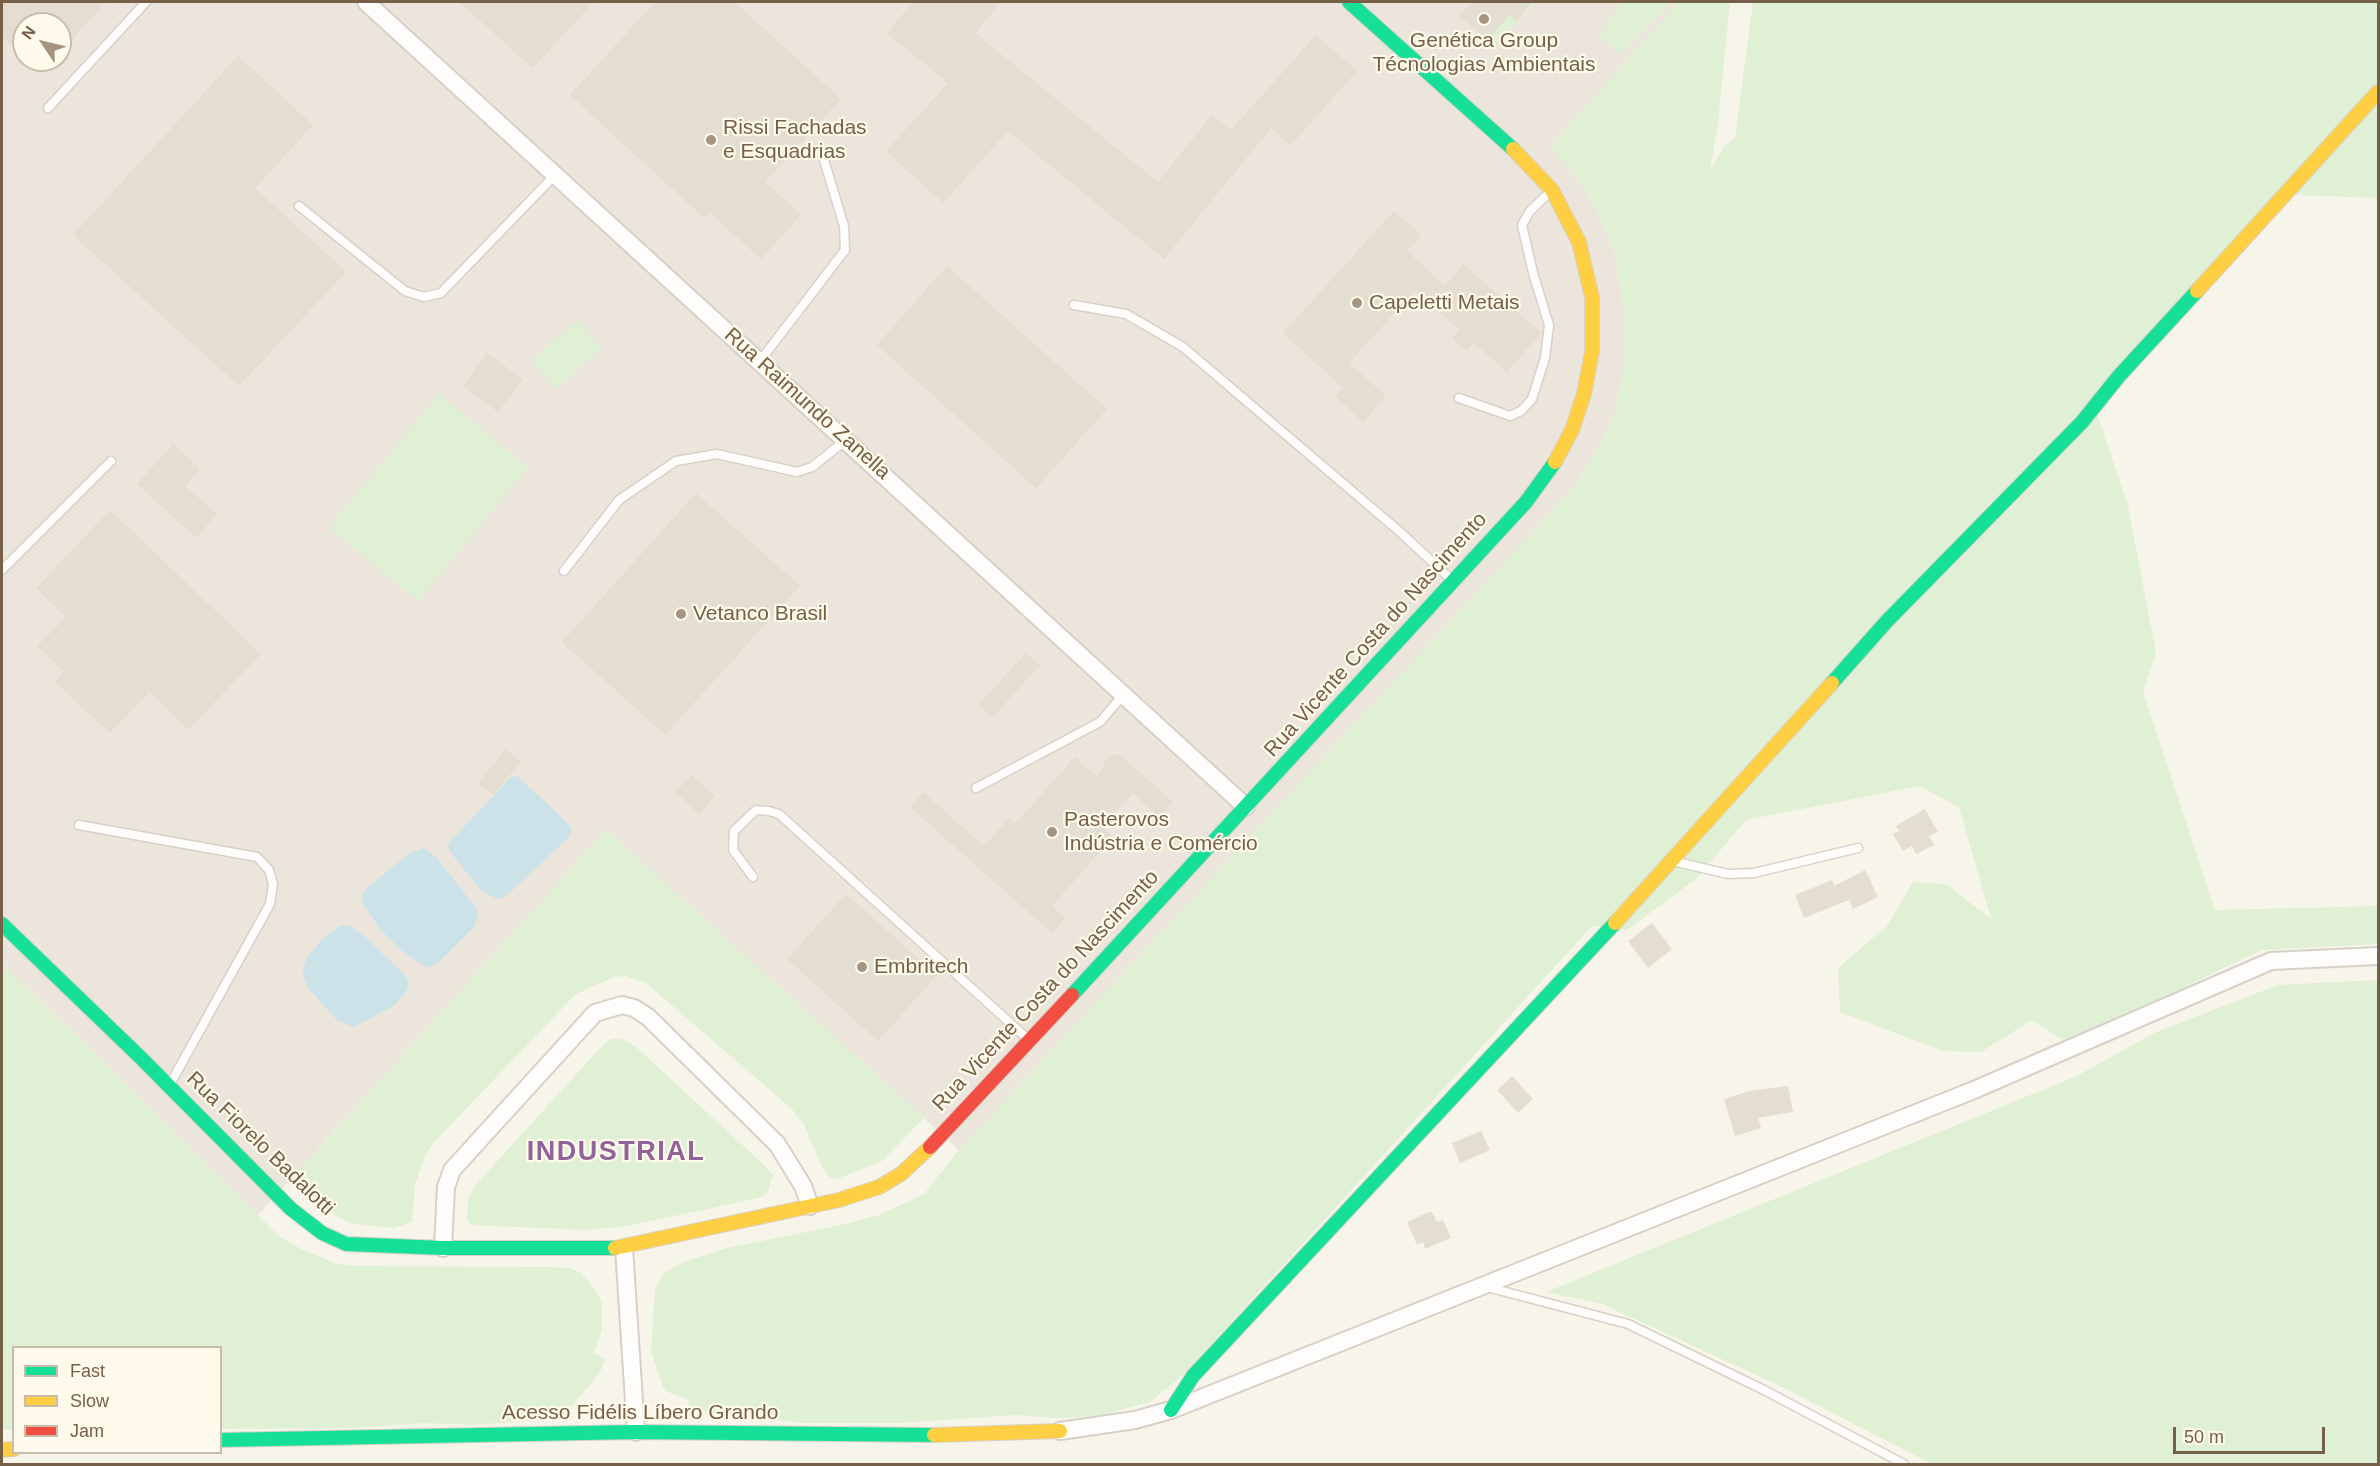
<!DOCTYPE html>
<meta charset="utf-8">
<style>
body{margin:0}
#map{position:relative;width:2380px;height:1466px;overflow:hidden;background:#f7f4ea;font-family:Helvetica,sans-serif}
canvas{display:block}
.frame{position:absolute;inset:0;border:3px solid #776048;pointer-events:none}
.legend{position:absolute;left:12px;top:1346px;width:210px;height:108px;box-sizing:border-box;background:#fffaeb;border:2px solid #c9bcaa;margin:0;padding:8px 10px;list-style:none;font-size:18px;color:#776048}
.legend li{display:flex;align-items:center;gap:12px;height:30px}
.legend b{width:30px;border:2px solid #c9bcaa}
.north{position:absolute;left:12px;top:12px;width:60px;height:60px;box-sizing:border-box;background:#fffaeb;border:2px solid #c9bcaa;border-radius:50%;rotate:305deg;font-size:16px;font-weight:700;line-height:24px;text-align:center;color:#776048}
.north::after{content:'';display:block;margin:auto;width:21px;height:27px;background:#a49481;clip-path:polygon(50% 0,100% 100%,50% 72%,0 100%)}
.scale{position:absolute;left:2173px;top:1427px;width:152px;height:27px;box-sizing:border-box;border:3px solid #776048;border-top:0;padding-left:8px;font-size:18px;line-height:21px;white-space:nowrap;color:#776048;-webkit-text-stroke:4px #fffaeb;paint-order:stroke}
</style>
<div id="map">
<canvas width="2380" height="1466"></canvas>
<div class="frame"></div>
<ul class="legend">
<li><b style="height:8px;background:#16e098"></b>Fast</li>
<li><b style="height:8px;background:#ffcf43"></b>Slow</li>
<li><b style="height:8px;background:#f24e42"></b>Jam</li>
</ul>
<div class="north">N</div>
<div class="scale">50 m</div>
</div>
<script>
const g = document.querySelector('canvas').getContext('2d');
g.lineJoin = 'round';
function paint(path, color) { g.fillStyle = color; g.fill(path, 'evenodd'); }
const shape = rows => new Path2D(rows.map(r => 'M' + r).join(''));
function strokePath(path, color, width, dash) { g.strokeStyle = color; g.lineWidth = width; g.lineCap = dash ? 'butt' : 'round'; g.setLineDash(dash || []); g.stroke(path); }
function write(font, color, halo, rows, align = 'center') {
  g.font = font + ' Helvetica,sans-serif'; g.lineWidth = 4.5; g.setLineDash([]); g.textBaseline = 'middle'; g.strokeStyle = halo; g.fillStyle = color; for (const [text, x, y, turn = 0] of rows) {
    g.save(); g.translate(x, y); g.rotate((+turn || 0) * Math.PI / 180); g.textAlign = isNaN(turn) ? turn : align; if (halo) g.strokeText(text, 0, 0); g.fillText(text, 0, 0); g.restore();
  }
}
const industrial = shape([
 [2,2,1679,2,1550,147,1577,177,1596,208,1616,257,1624,313,1624,366,1616,409,1600,446,1570,492,959,1150,606,830,258,1215,2,963],
 [24,24,60,24,60,60,24,60]
]);
const green = shape([
 [1532,2,1536,2,1491,50,1485,44,1509,15,1516,21],
 [1621,2,1672,2,1620,54,1599,37],
 [1679,2,1730,2,1718,124,1710,170,1724,146,1735,138,1753,2,2378,2,2378,198,2294,195,2095,408,2128,506,2156,653,2143,692,2215,910,2378,906,2378,944,2262,950,2159,999,2063,1040,2032,1020,1981,1052,1943,1051,1840,1012,1838,968,1887,926,1913,882,1946,884,1991,919,1959,807,1919,786,1746,820,1696,879,1627,930,1592,926,1182,1376,1150,1402,1098,1416,1057,1418,1016,1415,901,1423,802,1423,713,1413,688,1407,689,1400,668,1392,663,1387,651,1351,655,1290,663,1274,683,1262,727,1248,841,1225,879,1215,924,1194,959,1150,1570,492,1600,446,1616,409,1624,366,1624,314,1616,257,1596,208,1577,177,1550,147],
 [577,320,602,348,556,388,532,361],
 [439,394,528,467,418,601,329,528],
 [606,830,924,1118,882,1161,837,1179,829,1177,821,1165,804,1125,792,1109,646,983,626,976,614,977,576,994,436,1140,426,1153,415,1185,412,1222,394,1228,352,1224,339,1218,292,1178],
 [2,963,280,1237,303,1250,335,1263,353,1266,545,1267,570,1268,581,1273,597,1292,602,1304,602,1330,594,1353,605,1359,600,1372,572,1406,558,1415,539,1420,472,1425,424,1423,353,1428,221,1429,220,1348,14,1348,13,1429,2,1430],
 [2378,980,2378,1464,1932,1464,1778,1385,1602,1304,1546,1292,2077,1076,2154,1033,2278,985],
 [612,1039,622,1039,636,1047,764,1165,773,1175,768,1192,759,1198,622,1227,584,1230,470,1225,467,1220,468,1200,473,1188,602,1046]
]);
const water = shape([
 [517,776,567,822,571,829,569,837,505,897,496,899,480,889,449,850,448,844,511,777],
 [424,848,436,857,476,908,478,915,474,927,439,962,427,968,402,951,381,930,362,903,363,894,368,887,410,853],
 [342,925,350,926,366,938,404,974,409,983,406,992,393,1006,354,1027,337,1020,309,989,304,979,303,969,306,959,324,937]
]);
const building = shape([
 [2,2,106,2,60,53,60,24,24,24,24,57,2,37],
 [459,2,594,2,533,68],
 [655,2,735,2,841,99,765,182,801,215,761,259,709,212,704,218,570,95],
 [913,2,1001,2,975,33,1158,182,1212,115,1231,130,1316,35,1357,71,1290,146,1271,128,1164,259,1008,131,943,203,886,151,948,83,887,33],
 [1472,2,1532,2,1516,21,1509,15,1488,40,1459,16],
 [238,56,313,125,255,188,346,272,239,386,73,235],
 [1394,211,1421,235,1407,251,1445,286,1463,264,1541,333,1507,372,1474,343,1467,351,1452,339,1460,330,1415,291,1349,363,1386,396,1363,422,1335,396,1343,388,1283,333],
 [947,266,1107,409,1036,488,877,345],
 [487,353,523,379,498,412,463,386],
 [173,444,200,469,185,486,217,514,196,538,137,484],
 [696,493,800,586,665,735,562,642],
 [110,510,261,654,188,730,149,692,110,733,55,682,64,672,37,646,66,617,36,588],
 [1026,653,1040,665,992,718,978,705],
 [506,749,521,762,493,795,478,783],
 [1119,754,1173,802,1159,817,1133,793,1102,827,1113,837,1052,906,1065,918,1052,933,910,807,923,792,984,846,1009,818,1015,824,1075,757,1097,777,1109,755],
 [692,775,715,796,699,814,675,792],
 [1925,809,1938,832,1929,836,1934,845,1916,854,1912,846,1903,851,1893,834,1899,831,1896,826],
 [1865,870,1878,897,1853,909,1849,900,1804,918,1795,895,1832,880,1834,886],
 [846,894,937,975,878,1041,787,959],
 [1652,923,1672,949,1648,968,1628,941],
 [1512,1076,1533,1099,1518,1113,1497,1090],
 [1788,1086,1793,1112,1758,1118,1761,1128,1735,1136,1724,1099,1750,1091],
 [1481,1131,1490,1150,1460,1163,1452,1143],
 [1431,1211,1437,1222,1443,1220,1451,1238,1425,1249,1423,1242,1417,1245,1407,1222]
]);
const lane = shape([
 [48,108,146,2],
 [299,206,405,291,424,297,441,293,555,175],
 [1074,305,1126,314,1183,347,1400,532,1453,581],
 [760,361,845,250,844,226,824,160],
 [1459,398,1510,416,1521,411,1532,399,1545,358,1549,325,1533,273,1522,225,1530,211,1550,192],
 [2,570,111,461],
 [564,571,619,500,676,461,717,454,797,472,812,467,846,440],
 [976,788,1100,722,1124,694],
 [79,825,257,857,269,870,273,884,270,904,169,1086],
 [1677,862,1728,874,1754,873,1858,848],
 [753,877,733,850,734,831,756,810,769,811,779,814,1029,1040],
 [1487,1287,1628,1324,1764,1390,1904,1464]
]);
const street = shape([
 [366,2,1246,807],
 [443,1248,446,1187,452,1170,595,1013,622,1005,634,1008,648,1017,777,1144,803,1186,810,1206],
 [624,1248,636,1432],
 [1060,1431,1135,1420,1171,1410,1974,1090,2271,961,2378,956]
]);
const fast = shape([
 [1349,2,1513,149],
 [1832,683,1887,621,2082,422,2119,376,2197,291],
 [2,924,140,1057,291,1209,322,1233,346,1244,443,1248,615,1248],
 [1072,995,1526,502,1555,462],
 [1171,1410,1193,1376,1615,923],
 [220,1440,636,1432,934,1435]
]);
const slow = shape([
 [1513,149,1552,190,1579,242,1592,297,1592,352,1584,394,1572,430,1555,462],
 [2197,291,2378,92],
 [1615,923,1832,683],
 [615,1248,839,1200,879,1187,901,1174,930,1147],
 [934,1435,1060,1431],
 [2,1450,14,1449]
]);
const jam = shape([
 [930,1147,1072,995]
]);
const markers = [
 [1484,19,6,"#a49481"],
 [711,140,6,"#a49481"],
 [1357,303,6,"#a49481"],
 [681,614,6,"#a49481"],
 [1052,832,6,"#a49481"],
 [862,967,6,"#a49481"]
];
const poiNames = [
 ["Genética Group",1484,41,"center"],
 ["Técnologias Ambientais",1484,65,"center"],
 ["Rissi Fachadas",723,128],
 ["e Esquadrias",723,152],
 ["Capeletti Metais",1369,303],
 ["Vetanco Brasil",693,614],
 ["Pasterovos",1064,820],
 ["Indústria e Comércio",1064,844],
 ["Embritech",874,967]
];
const streetNames = [
 ["Rua Raimundo Zanella",807,404,42],
 ["Rua Vicente Costa do Nascimento",1376,635,-48],
 ["Rua Vicente Costa do Nascimento",1046,991,-47],
 ["Rua Fiorelo Badalotti",260,1144,44],
 ["Acesso Fidélis Líbero Grando",640,1413]
];
const districtNames = [
 ["INDUSTRIAL",616,1153]
];
paint(industrial, '#ebe5db');
paint(green, '#e0f0d4');
paint(water, '#cbe2e9');
paint(building, '#e4ddd1');
strokePath(lane, '#d6d1c8', 11);
strokePath(street, '#d6d1c8', 20);
strokePath(fast, '#d8d1c8', 16);
strokePath(slow, '#d8d1c8', 16);
strokePath(jam, '#d8d1c8', 16);
strokePath(lane, '#fefdfc', 8);
strokePath(street, '#fefdfc', 16);
strokePath(fast, '#16e098', 14);
strokePath(slow, '#ffcf43', 14);
strokePath(jam, '#f24e42', 14);
for (const [x, y, r, color] of markers) { const dot = new Path2D(); dot.arc(x, y, r, 0, 2 * Math.PI); g.fillStyle = color; g.fill(dot); strokePath(dot, '#fffaeb', 2); }
write('21px', '#776048', '#fffaeb', poiNames, 'left');
write('21px', '#776048', '#fffaeb', streetNames);
g.letterSpacing = '1.5px';
write('bold 27px', '#91639b', '#fffaeb', districtNames);
g.letterSpacing = '0px';
</script>
